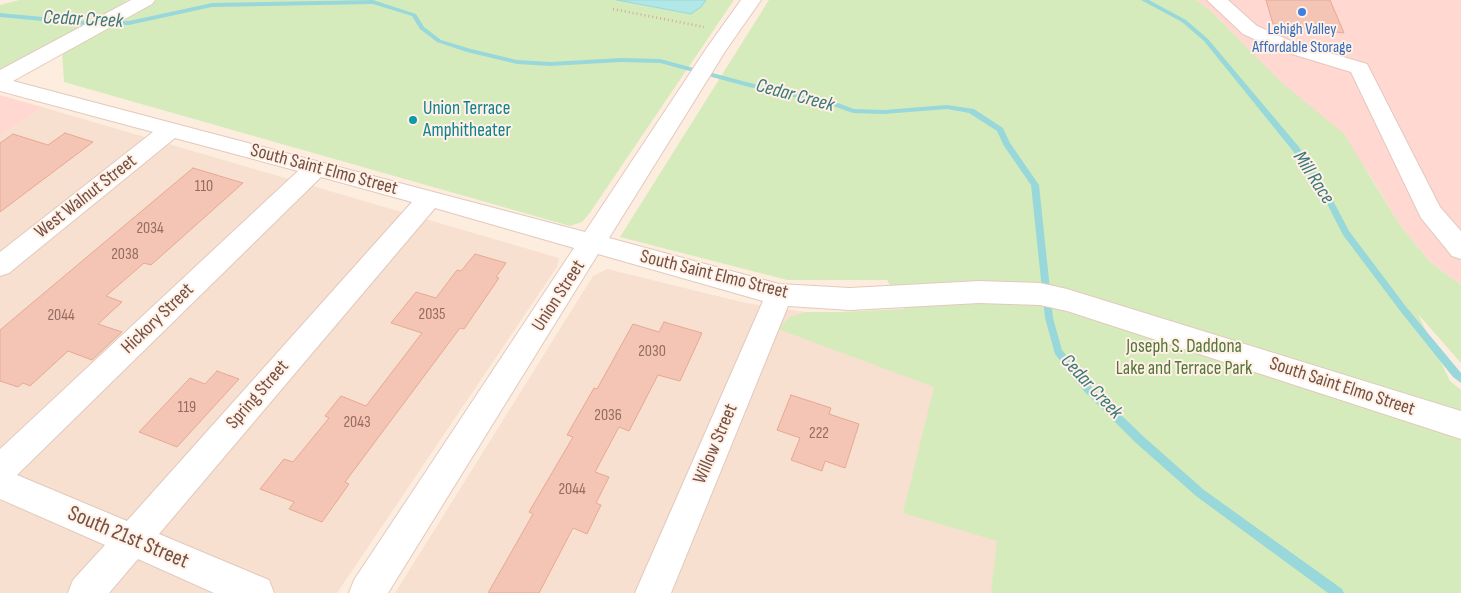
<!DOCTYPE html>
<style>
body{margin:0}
canvas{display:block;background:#fdedde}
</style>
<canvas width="1461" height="593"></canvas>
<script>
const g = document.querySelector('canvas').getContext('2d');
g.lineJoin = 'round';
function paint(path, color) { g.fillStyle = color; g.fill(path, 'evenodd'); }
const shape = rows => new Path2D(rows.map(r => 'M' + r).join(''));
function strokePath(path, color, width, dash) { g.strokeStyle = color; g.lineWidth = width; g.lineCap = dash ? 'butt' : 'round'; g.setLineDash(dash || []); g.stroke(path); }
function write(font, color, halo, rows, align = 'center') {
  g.font = font + ' "Sofia Sans Condensed",sans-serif'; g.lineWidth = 4; g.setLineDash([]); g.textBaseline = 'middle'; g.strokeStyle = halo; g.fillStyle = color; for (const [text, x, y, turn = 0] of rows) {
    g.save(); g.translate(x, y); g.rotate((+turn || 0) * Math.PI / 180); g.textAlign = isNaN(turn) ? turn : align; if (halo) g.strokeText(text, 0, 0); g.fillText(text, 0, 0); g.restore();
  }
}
const residential = shape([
 [42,107,559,258,557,267,337,593,0,593,0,136],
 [607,269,746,303,805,312,841,312,904,309,1091,593,395,593,593,276]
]);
const commercial = shape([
 [1196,0,1461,0,1461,285,1430,262,1400,225,1368,172,1211,11],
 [0,95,42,107,0,136]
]);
const green = shape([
 [19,0,124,0,129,1,0,69,0,5],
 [157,0,734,0,589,214,582,222,570,226,64,82,62,52],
 [769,0,1196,0,1211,11,1280,81,1344,134,1400,225,1430,262,1461,285,1461,363,1418,314,1450,381,1461,390,1461,593,991,593,997,541,903,513,934,387,778,329,790,317,806,312,841,312,904,309,887,280,787,280,620,237]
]);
const water = shape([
 [617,0,706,0,701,7,691,14,617,0]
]);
const stream = shape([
 [373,0,416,14,424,27,441,40,471,49,517,60,550,62,621,58,660,59,750,83,835,102,854,109,884,110,947,105,974,109,1003,128,1010,143,1039,185,1053,318,1062,350,1089,384,1144,437,1204,490,1342,589,1344,593,1328,593,1196,496,1136,443,1083,390,1055,354,1045,318,1031,185,1004,146,997,131,969,113,947,109,884,114,853,113,833,106,749,87,660,63,621,62,550,66,517,64,467,52,437,42,420,29,412,16,373,4,212,7,129,25,85,25,0,17,0,13,85,21,129,21,212,3,373,0],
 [1141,0,1149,0,1186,20,1208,39,1299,147,1327,189,1349,231,1407,308,1461,373,1461,383,1453,377,1401,312,1343,235,1321,192,1293,151,1204,41,1182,22,1141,0]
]);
const building = shape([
 [1266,0,1330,0,1344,33,1273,24,1266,0],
 [65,133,93,142,0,212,0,143,13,134,48,145,65,133],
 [193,168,243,183,151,265,144,263,106,296,122,302,98,324,122,332,92,360,68,351,30,386,23,383,18,387,0,381,0,330,193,168],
 [475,254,506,263,496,277,499,278,464,329,460,328,345,482,349,484,322,522,289,509,294,502,260,489,284,459,293,462,329,418,325,416,341,396,366,406,422,333,391,323,416,292,436,298,457,270,461,271,475,254],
 [664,322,702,333,680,381,658,375,629,431,619,427,595,472,609,477,596,503,601,505,587,534,573,528,539,593,488,593,533,514,529,512,573,437,567,435,594,388,597,389,633,324,659,332,664,322],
 [217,371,239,379,177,447,139,432,190,378,205,384,217,371],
 [791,395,831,408,829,414,859,424,845,468,825,461,822,471,791,460,800,438,777,430,791,395]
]);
const path = shape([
 [613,9,704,27]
]);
const minor = shape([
 [131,0,155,0,152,4,13,81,585,232,706,49,741,0,761,0,726,50,609,238,779,284,850,288,979,281,1040,283,1067,289,1461,411,1461,439,1067,311,1040,305,979,303,850,310,788,306,671,593,635,593,763,301,598,254,388,593,349,593,354,580,574,248,435,208,159,534,269,580,274,593,214,593,138,559,109,593,68,593,73,580,105,545,0,499,0,449,298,171,175,138,9,273,0,276,0,252,153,132,0,91,0,70,131,0],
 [321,177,412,202,127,521,17,475,321,177],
 [1207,0,1228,0,1257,26,1293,42,1367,64,1440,207,1461,231,1461,259,1452,256,1421,218,1351,72,1279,50,1243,34,1207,0]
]);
const markers = [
 [1302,12,5,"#3f7fe0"],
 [413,120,5,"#0f9aa8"]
];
const farShopnames = [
 ["Lehigh Valley",1302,30],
 ["Affordable Storage",1302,48]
];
const numberNames = [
 ["110",204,187],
 ["2034",150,229],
 ["2038",125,255],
 ["2035",432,315],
 ["2044",61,316],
 ["2030",652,352],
 ["119",187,408],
 ["2036",608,416],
 ["2043",357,423],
 ["222",819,434],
 ["2044",572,490]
];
const cultureNames = [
 ["Union Terrace",423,109],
 ["Amphitheater",423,131]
];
const streetNames = [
 ["South Saint Elmo Street",324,170,15],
 ["West Walnut Street",86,197,-38],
 ["South Saint Elmo Street",714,275,14],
 ["Union Street",559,296,-57],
 ["Hickory Street",158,319,-44],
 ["South Saint Elmo Street",1342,387,18],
 ["Spring Street",258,395,-49],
 ["Willow Street",716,444,-67]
];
const parkNames = [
 ["Joseph S. Daddona",1184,347],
 ["Lake and Terrace Park",1184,369]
];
const waterNames = [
 ["Cedar Creek",83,20,3],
 ["Cedar Creek",795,96,15],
 ["Mill Race",1313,178,57],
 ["Cedar Creek",1091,387,47]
];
const nearStreetnames = [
 ["South 21st Street",128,538,23]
];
paint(residential, '#f7e0cf');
paint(commercial, '#ffd8d1');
paint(green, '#d6ebbc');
paint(water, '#b2e7e7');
strokePath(water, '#98d8da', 1);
paint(stream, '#98d8da');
paint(building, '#f4c5b4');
strokePath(building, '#e8a894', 1);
strokePath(minor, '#e3c9bd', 2);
strokePath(path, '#d8a898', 2.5, [1, 3]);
paint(minor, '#fff');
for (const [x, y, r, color] of markers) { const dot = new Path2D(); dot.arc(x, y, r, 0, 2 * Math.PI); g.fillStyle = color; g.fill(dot); strokePath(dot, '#fff1e5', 2); }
write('16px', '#366cbe', '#fff1e5', farShopnames);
write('16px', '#946c61', null, numberNames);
write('19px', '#0d838f', '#fff1e5', cultureNames, 'left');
write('19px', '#744f45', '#fff1e5', streetNames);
write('19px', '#54753b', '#fff1e5', parkNames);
write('italic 20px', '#39797c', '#fff1e5', waterNames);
write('22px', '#744f45', '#fff1e5', nearStreetnames);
</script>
